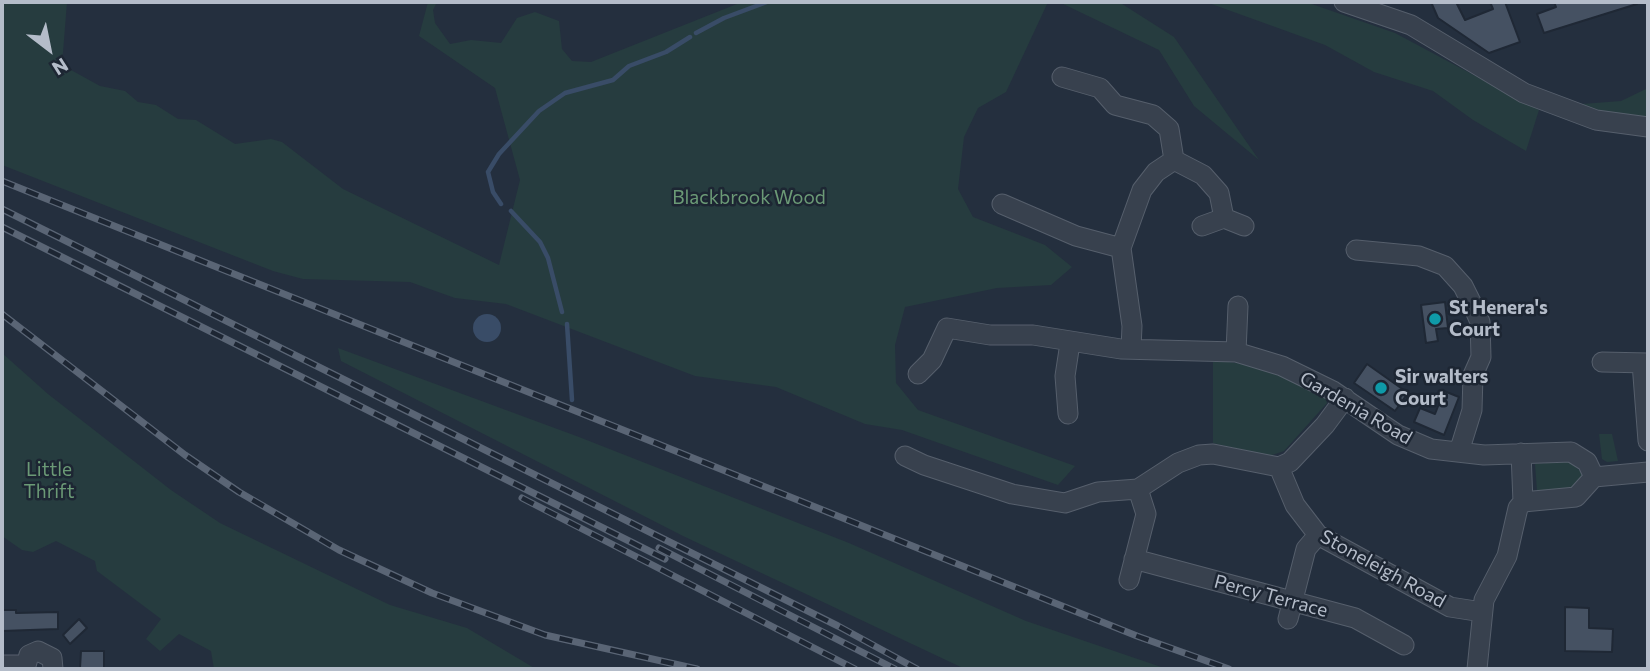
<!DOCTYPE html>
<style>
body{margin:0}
#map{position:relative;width:1650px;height:671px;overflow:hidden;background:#242f3e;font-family:Commissioner,sans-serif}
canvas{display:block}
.frame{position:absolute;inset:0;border:4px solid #b4bcc9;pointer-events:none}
.north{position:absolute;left:14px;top:14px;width:70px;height:70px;-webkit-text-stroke:5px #1d2633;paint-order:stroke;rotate:148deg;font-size:19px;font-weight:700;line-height:28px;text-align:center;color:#b4bcc9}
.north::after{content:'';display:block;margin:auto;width:24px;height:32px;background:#b4bcc9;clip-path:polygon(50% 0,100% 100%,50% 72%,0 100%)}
</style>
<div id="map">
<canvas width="1650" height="671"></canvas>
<div class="frame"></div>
<div class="north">N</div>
</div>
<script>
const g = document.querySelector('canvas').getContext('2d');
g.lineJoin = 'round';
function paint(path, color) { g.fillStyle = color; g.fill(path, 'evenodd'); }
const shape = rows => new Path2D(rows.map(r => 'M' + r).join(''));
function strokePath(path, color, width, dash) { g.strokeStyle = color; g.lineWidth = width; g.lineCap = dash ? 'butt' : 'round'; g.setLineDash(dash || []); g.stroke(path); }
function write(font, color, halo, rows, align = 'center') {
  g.font = font + ' Commissioner,sans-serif'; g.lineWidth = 5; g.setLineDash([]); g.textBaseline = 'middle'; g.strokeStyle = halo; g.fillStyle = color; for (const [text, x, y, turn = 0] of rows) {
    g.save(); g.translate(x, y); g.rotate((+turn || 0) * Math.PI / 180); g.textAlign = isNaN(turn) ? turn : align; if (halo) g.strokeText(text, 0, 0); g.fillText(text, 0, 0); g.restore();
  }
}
const green = shape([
 [2,2,67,2,62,65,100,86,125,91,138,102,156,105,178,119,196,120,235,144,271,139,282,142,343,189,499,265,520,180,495,88,419,36,428,2,437,2,433,10,435,23,450,44,471,40,501,43,517,18,535,12,559,21,562,49,572,61,591,62,742,2,1048,2,1006,92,978,108,964,137,958,189,973,217,1045,245,1072,267,1051,285,997,288,905,307,895,345,896,383,918,410,1075,466,1058,485,902,430,865,424,776,387,695,376,506,304,455,298,410,282,303,279,273,271,2,165],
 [1059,2,1119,2,1174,37,1259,160,1194,106,1159,50],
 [1206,2,1306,2,1395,33,1539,110,1526,151,1473,120,1433,91,1374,72,1325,45],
 [1648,88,1648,120,1599,115,1569,105,1621,101],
 [338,348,579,437,849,543,1026,621,1167,669,965,669,683,536,341,361],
 [2,353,48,394,171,490,220,523,390,605,467,628,536,669,214,669,211,651,179,634,160,651,146,639,161,619,97,571,95,561,56,541,33,552,22,550,2,536],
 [1213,360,1243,364,1287,377,1325,396,1327,403,1284,451,1269,456,1213,443],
 [1599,434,1612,434,1618,461,1607,462,1602,459],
 [1568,461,1584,474,1572,489,1537,491,1535,464]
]);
const water = shape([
 '473 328a14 14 0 1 1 28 0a14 14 0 1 1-28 0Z'
]);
const stream = shape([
 [696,33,724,18,767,2],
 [501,204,493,192,488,172,499,154,539,111,565,93,613,80,629,66,666,52,690,37],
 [511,211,540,242,548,258,562,312],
 [567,324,572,400]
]);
const building = shape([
 [1431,2,1456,2,1465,20,1493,9,1490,2,1505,2,1520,42,1489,53,1438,18,1431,2],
 [1554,2,1636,2,1637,4,1544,33,1537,14,1556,7,1554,2],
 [1445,302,1448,328,1436,329,1438,341,1426,343,1421,305,1445,302],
 [1367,364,1408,393,1395,411,1354,383,1367,364],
 [1444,391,1459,397,1444,435,1414,422,1420,408,1435,414,1444,391],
 [1565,607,1589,608,1589,628,1613,629,1612,652,1565,651,1565,607],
 [2,610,16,610,16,613,58,612,58,629,2,631,2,610],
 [79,619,87,628,70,644,63,635,79,619],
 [81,651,104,651,104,669,80,668,81,651]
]);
const minor = shape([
 [1344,2,1411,25,1524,93,1596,120,1648,127],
 [1062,77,1100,88,1115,105,1153,115,1169,129,1174,160],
 [1174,160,1203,175,1219,193,1224,218,1244,226],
 [1002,204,1076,236,1121,248],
 [1202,226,1224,218],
 [1356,250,1419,256,1445,266,1463,286,1473,306,1480,322,1481,357,1473,375,1472,410,1459,452],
 [1131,349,1132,326,1121,248,1142,190,1156,172,1174,160],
 [1236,352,1238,306],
 [1602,362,1648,363],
 [1642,363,1648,441],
 [918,374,932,360,947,328,990,335,1033,335,1121,349,1236,352,1282,366,1333,391,1398,435,1431,449,1484,455,1571,452,1587,462,1594,477],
 [1068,414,1065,376,1070,343],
 [1521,453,1523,502,1576,497,1594,477],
 [905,456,924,465,1012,494,1065,503,1098,492,1138,489,1178,463,1199,455,1213,454,1279,467,1290,462,1325,425,1345,398],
 [1279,467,1295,505,1318,535,1450,607,1482,612],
 [1594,477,1648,472],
 [1134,559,1355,618,1404,645],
 [1129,580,1146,514,1138,489],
 [1288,619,1306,549,1318,535],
 [2,665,24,665],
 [25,669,29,655,38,651,52,658,53,669],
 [1477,669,1484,600,1507,556,1518,508,1523,502]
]);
const rail = shape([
 [2,181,1137,636,1229,669],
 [2,209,838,626,917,669],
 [2,227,665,559],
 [2,314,185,455,239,492,339,550,432,593,545,635,697,669],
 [522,498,855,669],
 [659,548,895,669]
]);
const markers = [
 [1435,319,7,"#0f9aa8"],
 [1381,388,7,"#0f9aa8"]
];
const parkNames = [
 ["Blackbrook Wood",749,198],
 ["Little",49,470],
 ["Thrift",49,492]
];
const poiNames = [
 ["St Henera's",1449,308],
 ["Court",1449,330],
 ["Sir walters",1395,377],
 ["Court",1395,399]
];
const streetNames = [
 ["Gardenia Road",1356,408,30],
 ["Stoneleigh Road",1383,569,29],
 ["Percy Terrace",1271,596,15]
];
paint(green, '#263c3f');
paint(water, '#394c67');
strokePath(stream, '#394c67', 4.5);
paint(building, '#455162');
strokePath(building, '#1f2835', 2);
strokePath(minor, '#565f6c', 21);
strokePath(minor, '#38414e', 19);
strokePath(rail, '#5a6575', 7);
strokePath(rail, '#1d2633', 4.5, [13]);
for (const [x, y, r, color] of markers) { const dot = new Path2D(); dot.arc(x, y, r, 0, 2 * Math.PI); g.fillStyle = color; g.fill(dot); strokePath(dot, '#1d2633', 2.5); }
write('19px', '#6b9a76', '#1d2633', parkNames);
write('bold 19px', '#b4bcc9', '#1d2633', poiNames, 'left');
write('19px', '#b4bcc9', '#1d2633', streetNames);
</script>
